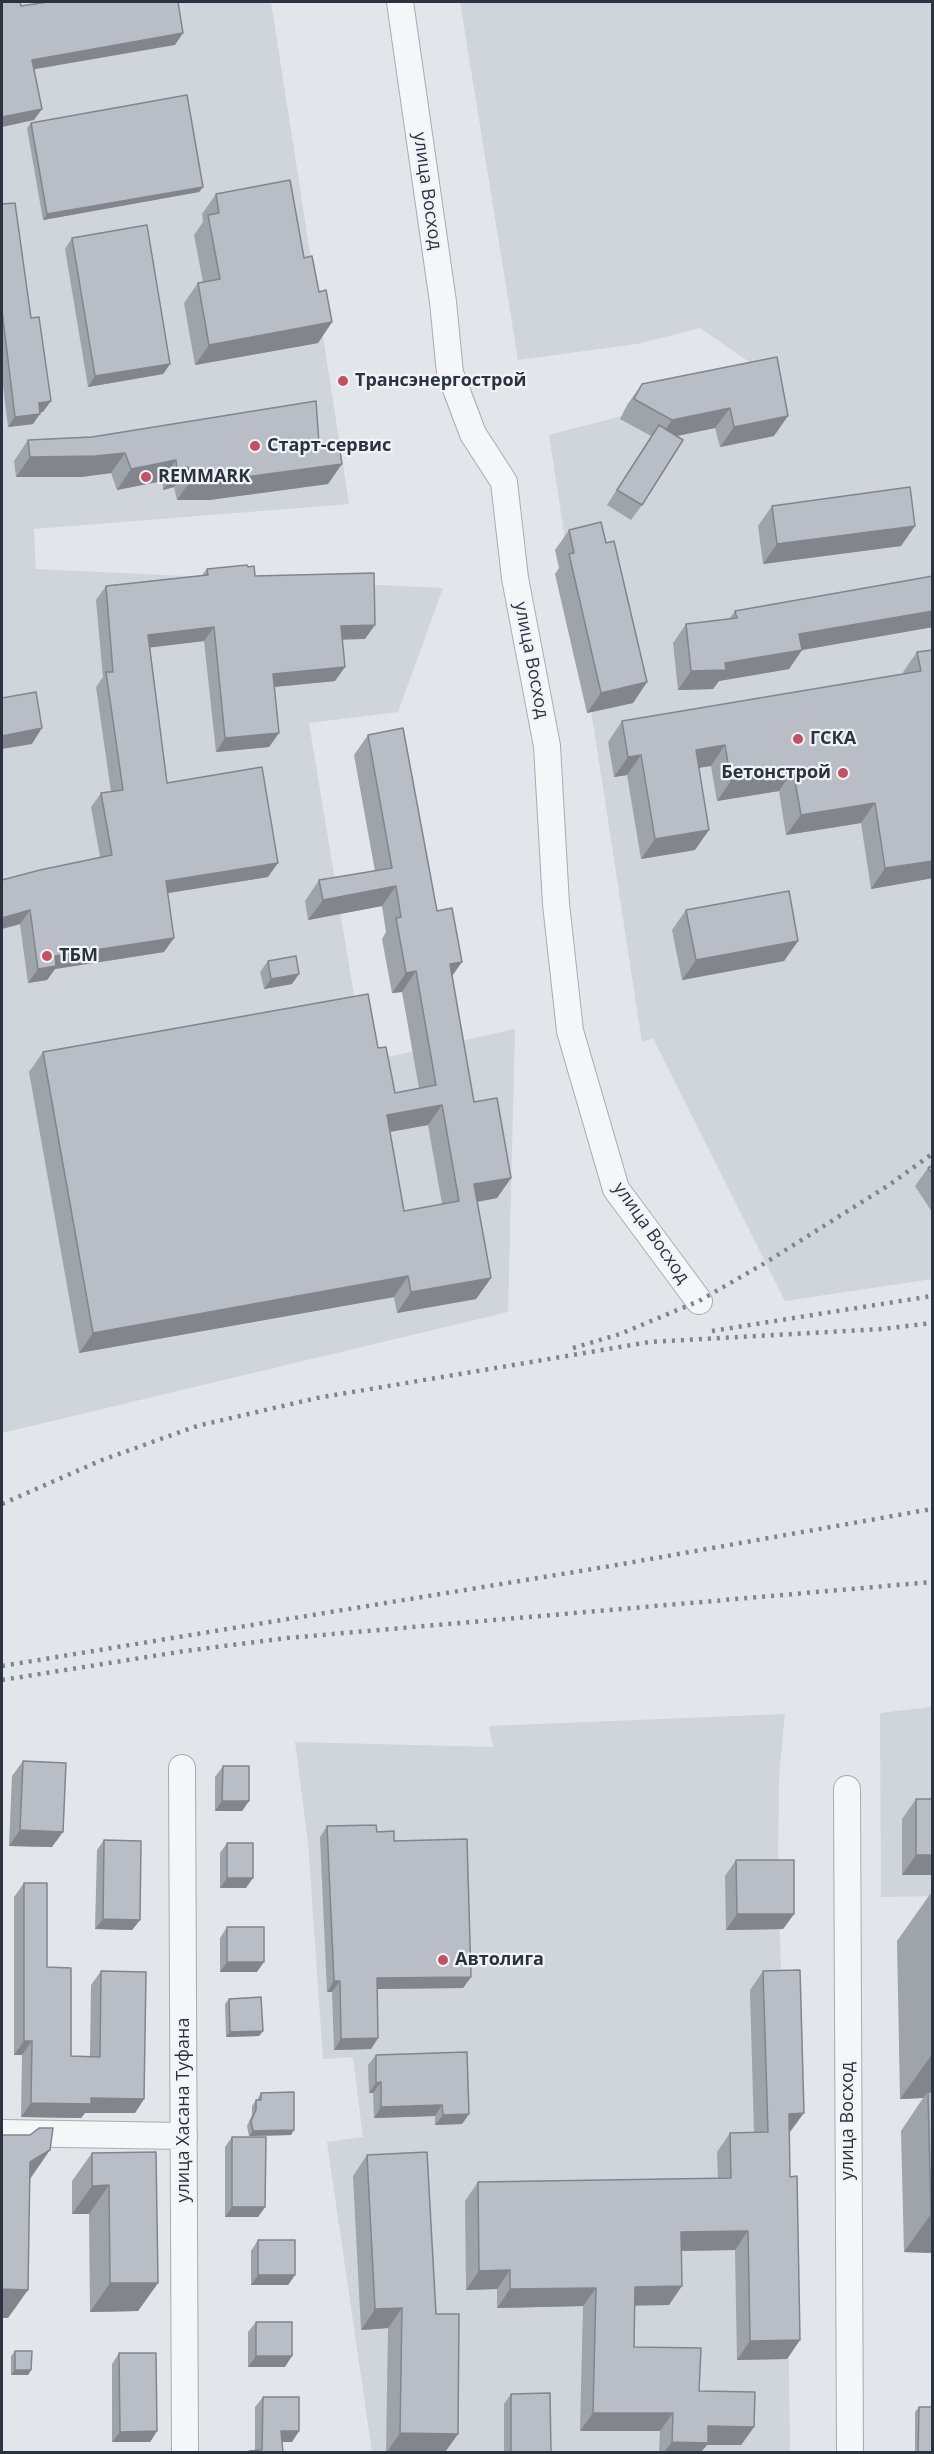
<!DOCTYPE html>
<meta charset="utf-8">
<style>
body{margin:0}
#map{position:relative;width:934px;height:2454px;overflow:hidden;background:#e2e5e9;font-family:"Open Sans",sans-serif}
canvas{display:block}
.frame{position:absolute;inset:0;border:3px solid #2b3340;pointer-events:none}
</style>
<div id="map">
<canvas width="934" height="2454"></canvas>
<div class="frame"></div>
</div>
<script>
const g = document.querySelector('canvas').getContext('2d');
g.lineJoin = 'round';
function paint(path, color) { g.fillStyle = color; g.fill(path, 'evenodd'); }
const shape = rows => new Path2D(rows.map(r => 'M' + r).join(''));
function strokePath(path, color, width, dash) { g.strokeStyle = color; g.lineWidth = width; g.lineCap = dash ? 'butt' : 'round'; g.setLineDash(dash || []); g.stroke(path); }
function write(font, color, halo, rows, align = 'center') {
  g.font = font + ' "Open Sans",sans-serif'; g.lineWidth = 4.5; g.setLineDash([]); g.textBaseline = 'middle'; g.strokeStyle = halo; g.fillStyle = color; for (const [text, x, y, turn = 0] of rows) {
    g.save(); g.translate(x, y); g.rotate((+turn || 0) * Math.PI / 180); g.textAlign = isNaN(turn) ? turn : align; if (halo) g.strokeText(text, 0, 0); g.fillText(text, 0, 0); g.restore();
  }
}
const built = shape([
 [2,2,271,2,349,504,34,529,36,569,443,588,398,712,309,723,365,1062,515,1029,508,1312,2,1433],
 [460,2,932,2,932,1279,785,1301,653,1038,642,1042,549,435,771,377,700,328,637,344,518,360],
 [932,1707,932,1896,881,1897,880,1713],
 [785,1714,779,1776,778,1871,786,2144,790,2452,372,2452,327,2142,363,2137,353,2057,323,2059,308,1842,295,1742,493,1747,489,1726]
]);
const minor = shape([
 [400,2,443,302,450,373,473,434,504,482,515,578,547,746,556,904,570,1031,616,1189,699,1301],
 [182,1768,185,2452],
 [847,1789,850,2452],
 [2,2133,184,2136]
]);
const rail = shape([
 [712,1331,932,1296],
 [573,1348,620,1334,699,1301,765,1263,889,1185,932,1154],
 [2,1504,102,1460,197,1426,317,1398,650,1342,882,1329,932,1323],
 [2,1666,611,1566,932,1509],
 [2,1680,185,1651,287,1638,932,1582]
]);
const wall = shape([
 [31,123,203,187,199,192,43,220,27,128],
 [216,194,304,258,332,322,318,343,195,365,184,303,198,283,203,282,194,235,203,222,202,214],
 [2,204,43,412,40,412,33,424,8,427,2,377],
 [72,238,170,364,163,374,88,387,65,249],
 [777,357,774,436,720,447,715,428,676,436,642,505,631,520,607,505,651,436,620,419,627,405,642,384],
 [28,440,319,443,328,484,209,500,177,500,174,487,163,490,162,481,117,490,111,473,81,477,16,477,14,461],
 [772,506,901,546,763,564,758,526],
 [569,530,606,543,647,682,633,703,587,713,555,574,559,568,555,550],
 [207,569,255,576,365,639,342,639,335,681,274,687,279,733,269,747,216,752,204,641,150,647,167,783,268,877,167,893,164,952,55,969,47,980,28,983,20,924,2,929,2,880,100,857,91,807,101,793,111,792,96,687,103,677,96,600,106,586,202,575],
 [933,576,933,627,802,650,789,669,719,681,713,689,678,690,673,643,686,624,729,619,735,611],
 [933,650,933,878,871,889,861,823,786,835,779,791,717,801,711,766,699,768,695,850,641,859,627,775,614,777,608,742,622,721,904,674,903,672,917,652],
 [368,735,437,911,452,977,474,1102,511,1178,497,1198,477,1202,491,1278,476,1299,397,1313,394,1297,79,1353,29,1072,43,1052,378,1048,395,1093,419,1088,402,992,392,993,382,939,386,932,382,906,308,920,305,901,319,880,375,871,354,755],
 [428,1125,442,1204,404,1211,390,1132],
 [686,910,798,941,784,961,682,980,672,930],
 [268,961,292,984,264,989,260,972],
 [933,1165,933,1212,932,1212,915,1186,928,1168],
 [23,1761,52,1847,9,1846,12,1776],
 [223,1766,249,1801,242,1811,215,1811,215,1777],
 [916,1799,933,1875,902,1875,902,1819],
 [327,1826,377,1832,394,1841,471,1977,463,1988,377,1989,378,2038,371,2049,334,2050,332,1992,327,1992,320,1837],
 [104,1840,140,1920,132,1930,95,1929,97,1850],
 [227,1843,246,1888,220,1888,220,1853],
 [736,1860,794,1914,783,1929,726,1930,725,1876],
 [24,1883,71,2056,90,2057,91,1985,101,1971,144,2099,135,2113,85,2113,81,2118,21,2117,22,2055,14,2055,14,1897],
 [933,1890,933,2253,904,2252,901,2131,923,2098,900,2099,897,1941],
 [227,1927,257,1972,220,1972,220,1938],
 [763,1971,790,2132,789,2132,790,2177,800,2340,787,2359,737,2360,735,2250,681,2251,669,2305,635,2305,634,2347,754,2427,741,2445,707,2445,701,2452,659,2452,660,2431,580,2431,583,2306,497,2308,497,2289,466,2290,465,2201,478,2182,718,2178,717,2152,730,2133,754,2133,750,1990],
 [229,1999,263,2031,259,2036,226,2037,225,2004],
 [376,2055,469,2114,462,2124,435,2125,435,2116,374,2118,373,2093,369,2093,368,2065],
 [261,2093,291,2135,249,2136,247,2126,252,2115,252,2106,256,2100,258,2100,258,2098],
 [232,2137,265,2207,258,2217,225,2217,225,2147],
 [92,2153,158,2283,138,2311,90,2312,89,2214,72,2214,72,2181],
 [367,2155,436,2314,458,2434,445,2452,386,2452,388,2328,361,2330,353,2176],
 [258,2240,295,2275,288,2285,251,2285,251,2251],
 [256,2322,285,2367,248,2367,248,2332],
 [15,2351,31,2370,28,2375,11,2375,11,2356],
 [119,2353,157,2431,150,2442,112,2442,112,2364],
 [511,2394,551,2452,504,2452,504,2404],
 [263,2397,299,2431,292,2442,282,2442,283,2452,248,2452,249,2451,255,2451,255,2407],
 [919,2407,933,2452,915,2452,915,2412]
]);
const shadedWall = shape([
 [183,33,175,45,24,71,32,60],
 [42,109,34,120,2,127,2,117],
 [203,187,199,192,43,220,47,214],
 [332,322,318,343,195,365,209,345],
 [170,364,163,374,88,387,95,376],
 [51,401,43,412,32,414,39,403],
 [730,408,715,428,658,440,672,420],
 [40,414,33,424,8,427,15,417],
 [788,416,774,436,720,447,734,427],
 [125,453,111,473,81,477,16,477,30,457],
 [176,460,162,481,117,490,131,469],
 [342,464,328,484,209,500,177,500,191,480],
 [188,467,174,487,163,490,177,470],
 [915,526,901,546,763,564,777,544],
 [933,611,933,627,802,650,789,669,719,681,713,689,678,690,691,671,725,663,799,634],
 [375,625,365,639,331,640,341,626],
 [214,627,204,641,138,649,148,635],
 [345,667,335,681,263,688,273,674],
 [647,682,633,703,587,713,601,693],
 [42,728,32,744,2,749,2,736],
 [279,733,269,747,216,752,225,738],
 [725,745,711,766,682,770,696,750],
 [641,755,627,775,614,777,628,757],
 [793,770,779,791,717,801,731,781],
 [875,803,861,823,786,835,801,815],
 [709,830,695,850,641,859,655,839],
 [933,861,933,878,871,889,885,868],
 [278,863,268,877,156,895,166,881],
 [396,886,382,906,308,920,323,900],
 [30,910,20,924,2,929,2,918],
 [174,938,164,952,55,969,47,980,28,983,38,969,55,956],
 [798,941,784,961,682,980,696,960],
 [462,962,448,982,450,964],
 [416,971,402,992,392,993,406,973],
 [299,974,292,984,264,989,271,979],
 [442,1105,428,1125,372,1135,387,1115],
 [511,1178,497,1198,460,1205,474,1184],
 [408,1276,394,1297,79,1353,93,1333],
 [491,1278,476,1299,397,1313,411,1292],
 [222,1801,249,1801,242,1811,215,1811],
 [20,1830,63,1832,52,1847,9,1846],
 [916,1855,933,1855,933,1875,902,1875],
 [227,1878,253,1878,246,1888,220,1888],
 [737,1914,794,1914,783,1929,726,1930],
 [103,1919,140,1920,132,1930,95,1929],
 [227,1962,264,1962,257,1972,220,1972],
 [471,1977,463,1988,369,1989,377,1978],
 [334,1981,340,1981,332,1992,327,1992],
 [263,2031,259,2036,226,2037,230,2032],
 [378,2038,371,2049,334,2050,341,2039],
 [24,2041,32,2041,22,2055,14,2055],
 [933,2053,933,2098,928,2092,923,2098,900,2099],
 [381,2082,373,2093,369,2093,376,2083],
 [91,2098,144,2099,135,2113,85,2113,81,2118,21,2117,31,2103],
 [442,2105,435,2116,374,2118,381,2107],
 [804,2113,790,2132,776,2133,789,2114],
 [469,2114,462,2124,435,2125,443,2115],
 [294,2130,291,2135,249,2136,253,2131],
 [50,2150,30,2179,30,2162],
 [109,2185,89,2214,72,2214,92,2186],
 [232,2207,265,2207,258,2217,225,2217],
 [931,2214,933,2214,933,2253,904,2252],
 [748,2231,735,2250,668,2251,681,2232],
 [510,2270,497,2289,466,2290,479,2271],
 [258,2275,295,2275,288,2285,251,2285],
 [110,2283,158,2283,138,2311,90,2312],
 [682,2286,669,2305,622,2306,635,2287],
 [596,2288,583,2306,497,2308,510,2289],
 [2,2289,28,2290,8,2318,2,2318],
 [402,2308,388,2328,361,2330,375,2309],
 [800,2340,787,2359,737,2360,750,2341],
 [256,2356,292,2356,285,2367,248,2367],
 [15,2370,31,2370,28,2375,11,2375],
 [593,2413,673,2413,660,2431,580,2431],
 [708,2426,754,2427,741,2445,707,2445,701,2452,664,2452,672,2442],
 [157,2431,150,2442,112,2442,120,2432],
 [281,2431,299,2431,292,2442,273,2442],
 [400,2433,458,2434,445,2452,387,2452]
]);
const building = shape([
 [2,2,20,2,21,6,48,2,178,2,183,33,32,60,42,109,2,117,2,2],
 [187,95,203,187,47,214,31,123,187,95],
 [290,180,304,258,312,256,319,292,326,290,332,322,209,345,198,283,220,279,208,215,219,213,216,194,290,180],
 [15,203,31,318,39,317,51,401,39,403,40,414,15,417,2,311,2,204,15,203],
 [147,225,170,364,95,376,72,238,147,225],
 [777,357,788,416,734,427,730,408,672,420,634,399,642,384,777,357],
 [316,401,319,443,339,444,342,464,223,480,191,480,188,467,177,470,176,460,131,469,125,453,95,456,30,457,28,440,92,437,316,401],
 [659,425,683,440,642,505,617,490,659,425],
 [910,487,915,526,777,544,772,506,910,487],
 [601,522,606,543,614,541,647,682,601,693,569,554,574,553,569,530,601,522],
 [247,565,248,567,254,566,255,576,374,573,375,625,341,626,345,667,273,674,279,733,225,738,214,627,148,635,167,783,262,767,278,863,166,881,174,938,55,956,56,966,38,969,30,910,2,918,2,880,40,870,112,855,101,793,123,790,106,672,113,672,106,586,208,575,207,569,247,565],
 [933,576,933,611,799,634,802,650,725,663,726,670,691,671,686,624,737,618,735,611,933,576],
 [933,650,933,861,885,868,875,803,801,815,793,770,731,781,725,745,696,750,709,830,655,839,641,755,628,757,622,721,921,671,917,652,933,650],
 [36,692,42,728,2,736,2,698,36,692],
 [403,728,437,911,452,908,462,962,450,964,474,1102,497,1098,511,1178,474,1184,491,1278,411,1292,408,1276,93,1333,43,1052,368,994,378,1048,386,1047,395,1093,436,1085,416,971,406,973,396,918,401,917,396,886,323,900,319,880,392,868,368,735,403,728],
 [442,1105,459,1201,404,1211,387,1115,442,1105],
 [789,891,798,941,696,960,686,910,789,891],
 [296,956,299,974,271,979,268,961,296,956],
 [933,1165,933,1175,928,1168,933,1165],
 [23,1761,66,1763,63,1832,20,1830,23,1761],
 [223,1766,249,1766,249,1801,222,1801,223,1766],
 [916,1799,933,1799,933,1855,916,1855,916,1799],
 [376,1825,377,1832,394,1831,394,1841,467,1839,471,1977,377,1978,378,2038,341,2039,340,1981,334,1981,327,1826,376,1825],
 [104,1840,141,1841,140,1920,103,1919,104,1840],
 [227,1843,253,1843,253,1878,227,1878,227,1843],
 [736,1860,794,1860,794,1914,737,1914,736,1860],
 [24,1883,47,1883,47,1967,71,1968,71,2056,100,2057,101,1971,146,1972,144,2099,91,2098,91,2104,31,2103,32,2041,24,2041,24,1883],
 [227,1927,264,1927,264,1962,227,1962,227,1927],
 [800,1970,804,2113,789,2114,790,2177,797,2176,800,2340,750,2341,748,2231,681,2232,682,2286,635,2287,634,2347,701,2348,699,2391,755,2392,754,2427,708,2426,708,2443,672,2442,673,2413,593,2413,596,2288,510,2289,510,2270,479,2271,478,2182,731,2178,730,2133,768,2132,763,1971,800,1970],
 [261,1997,263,2031,230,2032,229,1999,261,1997],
 [467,2052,469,2114,443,2115,442,2105,381,2107,381,2082,376,2083,376,2055,467,2052],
 [294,2092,294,2130,253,2131,251,2121,256,2110,256,2100,261,2100,261,2093,294,2092],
 [928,2092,933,2092,933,2214,931,2214,928,2092],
 [39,2128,53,2128,50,2150,30,2162,28,2290,2,2289,2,2135,30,2135,39,2128],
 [232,2137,266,2137,265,2207,232,2207,232,2137],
 [156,2152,158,2283,110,2283,109,2185,92,2186,92,2153,156,2152],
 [427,2152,436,2314,459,2314,458,2434,400,2433,402,2308,375,2309,367,2155,427,2152],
 [258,2240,295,2240,295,2275,258,2275,258,2240],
 [256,2322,292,2322,292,2356,256,2356,256,2322],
 [15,2351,32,2351,31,2370,15,2370,15,2351],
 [119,2353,156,2353,157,2431,120,2432,119,2353],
 [550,2393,551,2452,511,2452,511,2394,550,2393],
 [263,2397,299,2397,299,2431,281,2431,283,2452,249,2452,249,2451,262,2450,263,2397],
 [919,2407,933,2407,933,2452,918,2452,919,2407]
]);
const markers = [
 [343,381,6,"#c74f62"],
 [255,446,6,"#c74f62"],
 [146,477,6,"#c74f62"],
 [798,739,6,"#c74f62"],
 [843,773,6,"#c74f62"],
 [47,956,6,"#c74f62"],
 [443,1960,6,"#c74f62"]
];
const streetNames = [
 ["улица Восход",427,191,82],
 ["улица Восход",531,660,79],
 ["улица Восход",651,1233,55],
 ["улица Хасана Туфана",184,2110,-90],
 ["улица Восход",848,2121,-90]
];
const poiNames = [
 ["Трансэнергострой",355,381],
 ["Старт-сервис",267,446],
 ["REMMARK",158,477],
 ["ГСКА",810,739],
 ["Бетонстрой",831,773,"right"],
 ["ТБМ",59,956],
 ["Автолига",455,1960]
];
paint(built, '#d0d4db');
strokePath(minor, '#a7acb3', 28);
strokePath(minor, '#f4f6f8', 26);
strokePath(rail, '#7c8592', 4.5, [3, 6]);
paint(wall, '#9fa3aa');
paint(shadedWall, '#82858b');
paint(building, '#b9bec6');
strokePath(building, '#82858b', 1.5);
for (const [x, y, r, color] of markers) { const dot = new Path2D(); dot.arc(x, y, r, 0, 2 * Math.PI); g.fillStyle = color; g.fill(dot); strokePath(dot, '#f1f4f7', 2); }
write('18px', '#2b3340', '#f1f4f7', streetNames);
write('bold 18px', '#2b3340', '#f1f4f7', poiNames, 'left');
</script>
